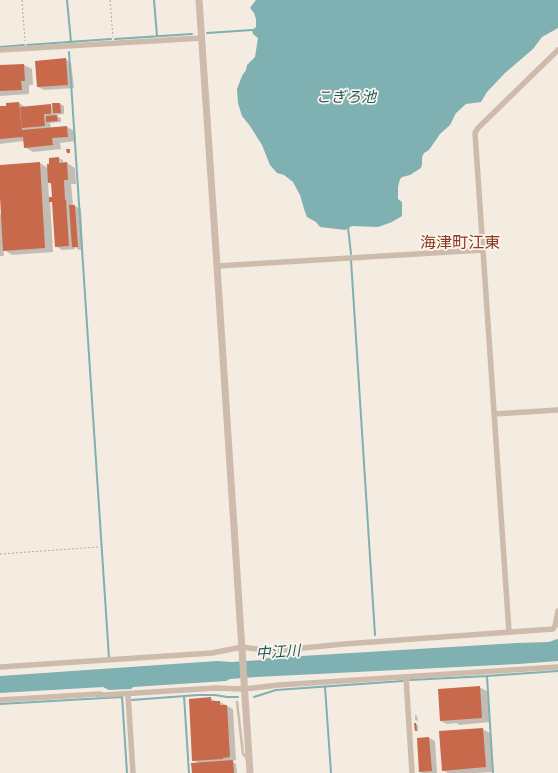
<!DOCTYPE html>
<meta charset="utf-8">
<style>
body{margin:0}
canvas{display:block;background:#f4ebe1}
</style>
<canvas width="558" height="773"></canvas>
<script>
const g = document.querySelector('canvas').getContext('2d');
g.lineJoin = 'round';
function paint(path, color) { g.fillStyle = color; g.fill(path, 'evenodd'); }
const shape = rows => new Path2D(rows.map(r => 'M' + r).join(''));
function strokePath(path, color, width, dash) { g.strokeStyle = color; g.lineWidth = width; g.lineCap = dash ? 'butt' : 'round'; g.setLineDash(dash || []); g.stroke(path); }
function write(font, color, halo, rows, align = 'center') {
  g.font = font + ' Ubuntu,"Noto Sans JP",sans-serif'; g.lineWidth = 3.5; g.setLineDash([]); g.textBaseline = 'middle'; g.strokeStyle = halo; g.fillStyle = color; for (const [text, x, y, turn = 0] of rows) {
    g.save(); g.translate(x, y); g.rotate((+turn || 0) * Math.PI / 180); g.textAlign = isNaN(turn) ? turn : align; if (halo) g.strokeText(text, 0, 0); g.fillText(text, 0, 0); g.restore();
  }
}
const water = shape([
 [256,0,558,0,558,28,542,37,533,49,505,73,487,92,481,102,466,104,456,113,450,125,440,134,429,150,424,153,422,157,422,164,421,168,410,175,402,177,400,179,398,187,398,199,402,202,402,216,392,222,378,227,352,226,345,230,320,227,316,222,307,217,305,212,300,195,293,182,284,175,277,173,270,165,262,145,250,126,242,116,238,103,237,89,242,76,246,70,247,65,255,57,258,38,253,34,252,30,256,27,256,19,254,13,250,8],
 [557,639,558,639,558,661,518,664,256,677,230,679,226,681,133,687,131,689,109,690,103,687,0,693,0,676,217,661,232,662,261,660,268,658,517,643,549,642]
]);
const shadow = shape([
 [66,59,71,63,74,88,44,90,38,87],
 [24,65,32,69,33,85,29,85,29,94,0,96,0,66],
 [19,103,27,108,50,106,53,107,60,104,64,106,64,114,55,115,61,118,61,122,50,123,51,128,67,127,75,131,76,141,60,143,61,149,33,152,25,147,24,141,0,144,0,107,7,107,7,104],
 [59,158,63,160,63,164,67,163,75,168,76,184,71,184,73,205,81,209,83,249,79,250,75,247,75,249,62,250,56,246,53,203,50,201,53,252,12,255,3,249,4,256,0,256,0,214,2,216,0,166,40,163,48,168],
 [48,182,52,184,53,198,49,198],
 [479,687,487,691,490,722,459,725,457,723,447,724,441,721],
 [210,698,217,702,220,702,233,709,236,760,231,761,236,764,237,773,193,773,198,763,193,760],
 [415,715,417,716,418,721,415,720],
 [415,724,418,725,418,731,416,731],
 [482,729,490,733,493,772,476,773,448,773,443,770],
 [429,738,435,741,437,773,423,773,420,772]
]);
const stream = shape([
 [67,0,71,42],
 [154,0,157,36],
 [207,33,252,30],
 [115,39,192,34],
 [27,45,111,39],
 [0,47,24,45],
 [69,52,109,658],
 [348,227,351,254],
 [351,260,375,635],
 [487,676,493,773],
 [410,680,487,676,558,671],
 [325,687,331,773],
 [122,696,127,773],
 [184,696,189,773],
 [254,697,276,690,403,681],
 [132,700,198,695,215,695,227,697,238,697],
 [0,704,122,697]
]);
const building = shape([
 [66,58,68,85,37,87,35,61],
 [24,64,25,81,21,81,22,90,0,91,0,65],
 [19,102,22,130,67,126,68,137,52,138,53,145,24,148,23,137,0,139,0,106,6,106,6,103],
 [52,103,60,103,61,113,53,113],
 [51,104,51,114,44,114,45,126,22,128,20,107],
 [57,115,58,121,46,122,46,116],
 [66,149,70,149,70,153,67,153],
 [59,157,59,163,67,162,68,180,64,180,65,200,66,200,69,246,55,247,52,202,49,202,49,197,52,197,51,183,48,183,47,164,49,164,49,158],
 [40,162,45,248,3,251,0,197,0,165],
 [69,205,75,205,78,247,72,247],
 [480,686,482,718,440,721,438,689],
 [211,697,211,701,220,701,220,705,227,705,230,757,223,758,223,759,192,761,189,699],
 [414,723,416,723,417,731,415,731],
 [483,728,486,767,442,771,439,731],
 [429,737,432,771,419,772,417,738],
 [233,760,234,773,192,773,191,763]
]);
const path = shape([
 [22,0,25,41],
 [110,0,113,37],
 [0,554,98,547]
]);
const service = shape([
 [237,702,243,754,247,758]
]);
const minor = shape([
 [0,50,202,38],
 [217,266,483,250],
 [494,414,558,410],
 [509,632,475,133,478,128,558,50],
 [0,667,212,653,242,647,271,651,344,644,553,629,555,626,558,611],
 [406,677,412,773],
 [128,694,133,773],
 [0,700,99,694,104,695,216,688,244,689,279,685,558,667]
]);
const tertiary = shape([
 [199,0,217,266,250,773]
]);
const waterNames = [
 ["こぎろ池",346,97],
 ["中江川",278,652,-4]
];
const quarterNames = [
 ["海津町江東",460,243]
];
paint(water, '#7fb0b2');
paint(shadow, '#0003');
strokePath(stream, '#7fb0b2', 2);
paint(building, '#c8694b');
strokePath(path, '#b9a596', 1, [2, 2]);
strokePath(service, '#cdbbac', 2.5);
strokePath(minor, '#cdbbac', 5.5);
strokePath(tertiary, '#cdbbac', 7);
write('italic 15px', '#1f5a5e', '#fbf5ee', waterNames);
write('16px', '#8c3b22', '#fbf5ee', quarterNames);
</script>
